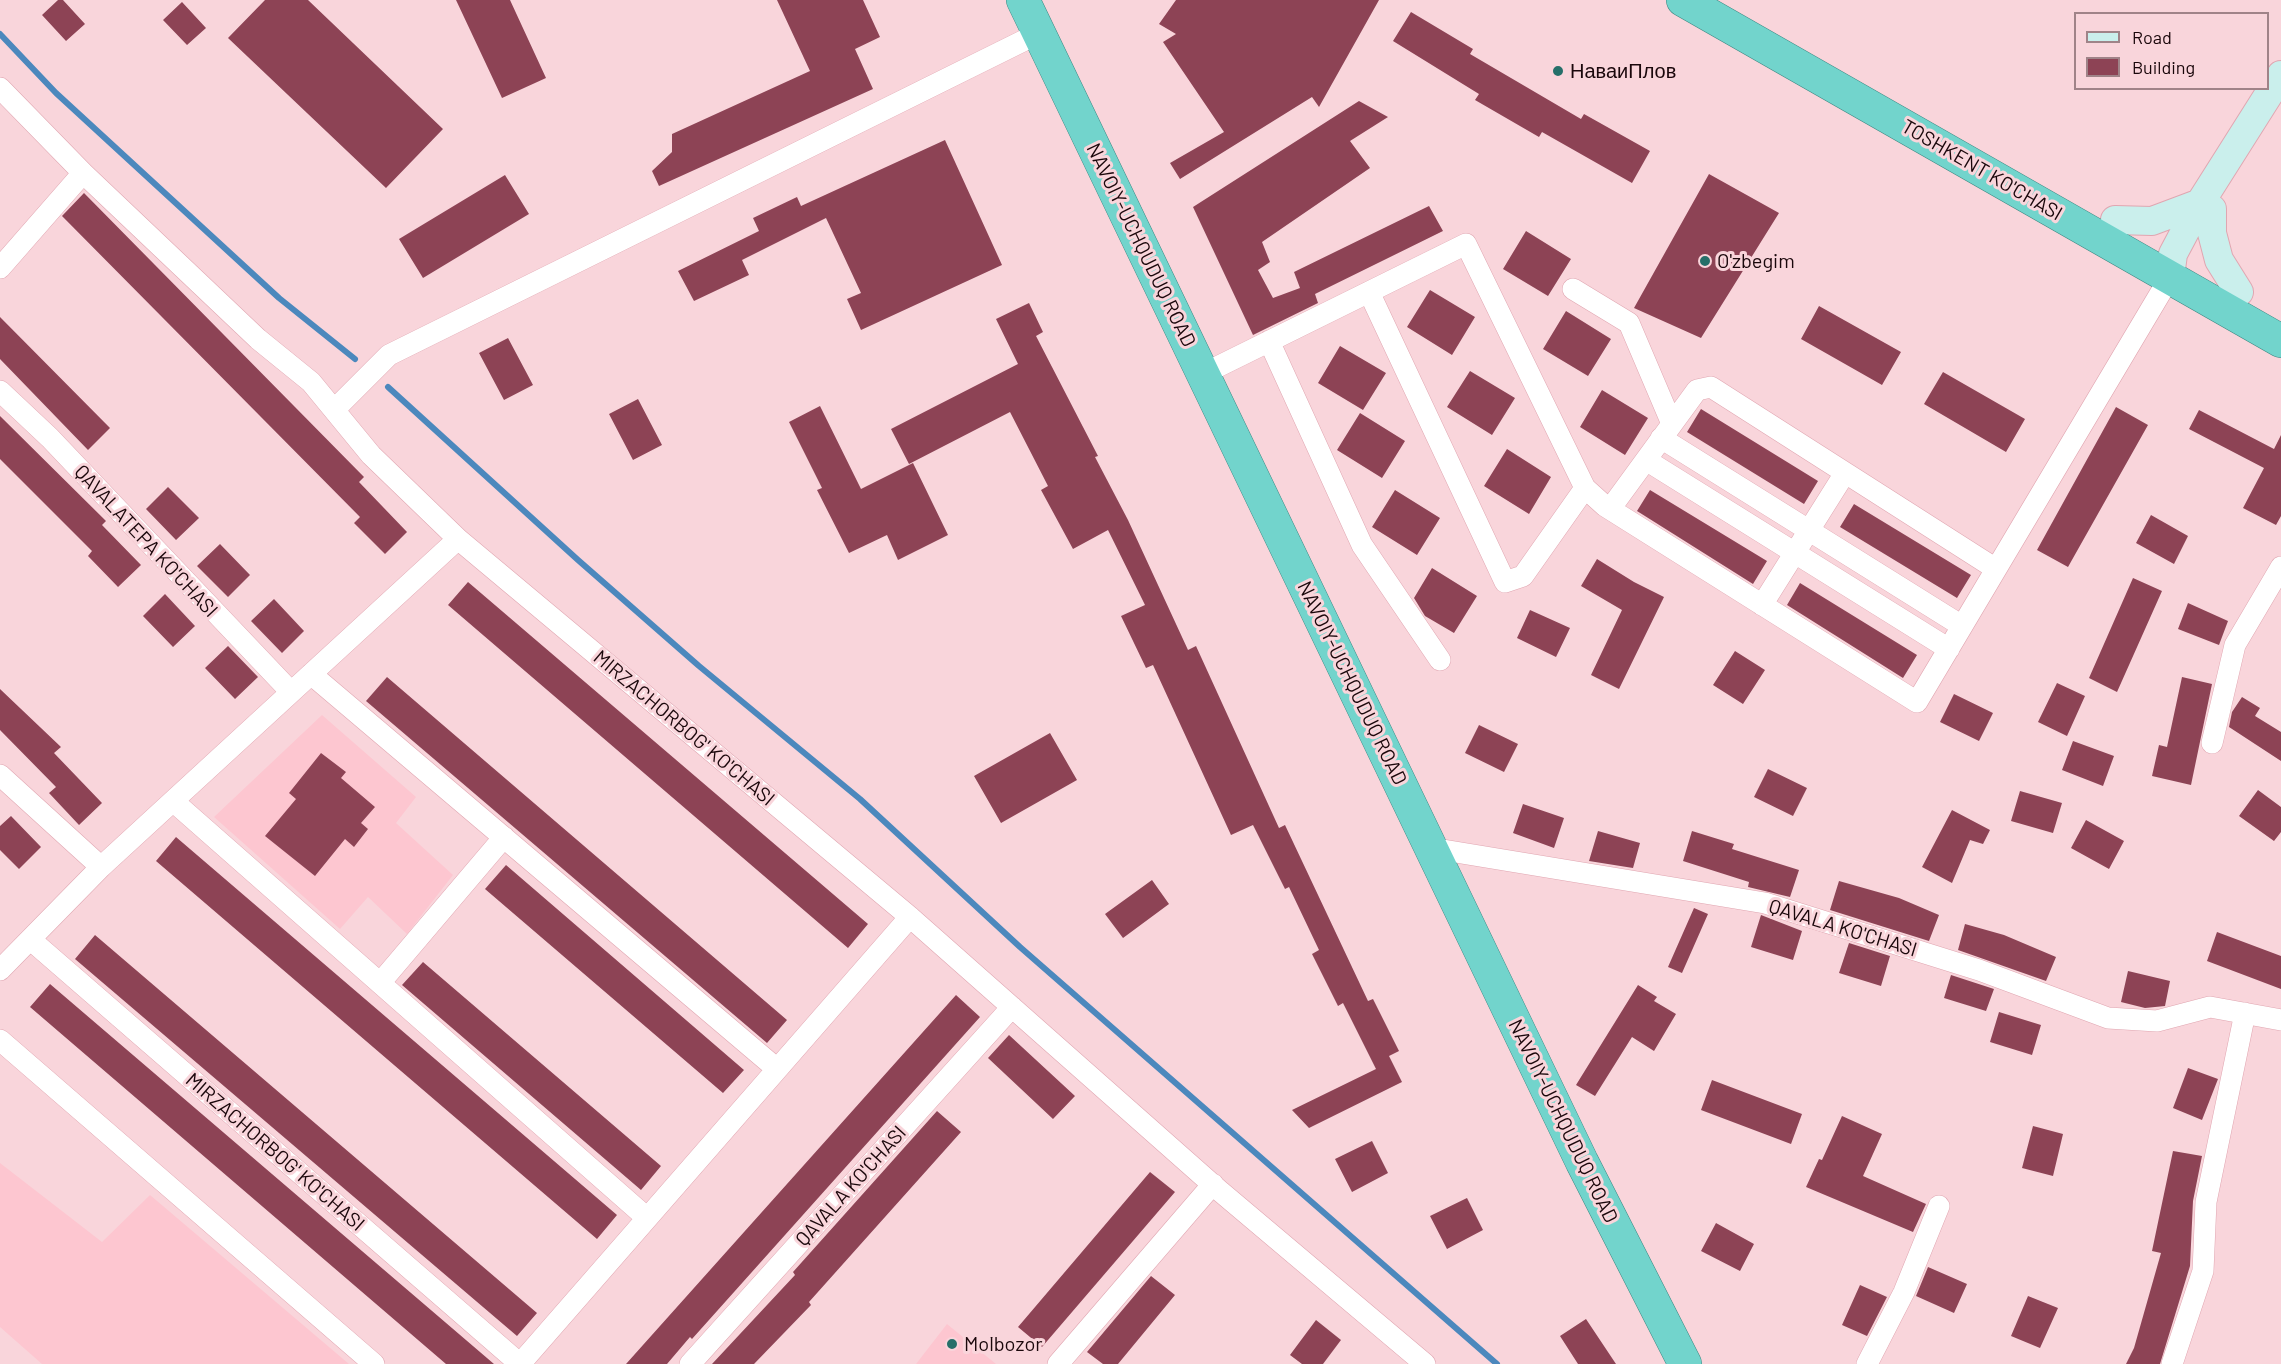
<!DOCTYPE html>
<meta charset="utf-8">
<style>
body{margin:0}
#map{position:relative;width:2281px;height:1364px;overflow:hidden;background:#f9d5db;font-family:Barlow,sans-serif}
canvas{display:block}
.legend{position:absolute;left:2074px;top:12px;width:195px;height:78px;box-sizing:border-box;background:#f9d5db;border:2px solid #a08388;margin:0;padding:8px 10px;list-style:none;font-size:18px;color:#1a070b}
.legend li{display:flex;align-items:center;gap:12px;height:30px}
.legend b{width:30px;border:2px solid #a08388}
</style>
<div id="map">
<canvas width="2281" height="1364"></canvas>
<ul class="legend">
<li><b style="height:8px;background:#caefec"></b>Road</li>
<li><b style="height:16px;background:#8d4355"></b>Building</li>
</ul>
</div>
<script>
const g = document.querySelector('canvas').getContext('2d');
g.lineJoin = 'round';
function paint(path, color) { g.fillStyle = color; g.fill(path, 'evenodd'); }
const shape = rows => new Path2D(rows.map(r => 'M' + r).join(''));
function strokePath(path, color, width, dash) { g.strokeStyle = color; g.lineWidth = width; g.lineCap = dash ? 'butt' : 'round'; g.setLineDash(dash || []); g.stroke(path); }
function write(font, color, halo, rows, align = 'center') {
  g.font = font + ' Barlow,sans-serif'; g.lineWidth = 6; g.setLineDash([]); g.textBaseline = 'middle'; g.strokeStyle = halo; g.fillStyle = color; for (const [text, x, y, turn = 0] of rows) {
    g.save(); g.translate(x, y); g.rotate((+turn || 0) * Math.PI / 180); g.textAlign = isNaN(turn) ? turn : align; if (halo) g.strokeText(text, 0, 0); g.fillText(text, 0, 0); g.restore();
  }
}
const built = shape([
 [322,715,416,797,396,823,453,875,407,934,368,897,340,929,214,817],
 [0,1163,102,1242,150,1195,349,1364,42,1364,0,1327],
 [947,1324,996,1364,916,1364]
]);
const stream = shape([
 [0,34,56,93,279,298,355,359],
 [388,387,578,560,699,666,860,799,1020,947,1497,1364]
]);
const building = shape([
 [58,0,63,0,85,24,66,41,42,15],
 [265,0,308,0,443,129,386,188,228,38],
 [456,0,510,0,546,78,502,98],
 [777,0,863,0,880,37,855,49,873,89,659,186,652,171,672,152,672,134,810,71],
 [1176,0,1379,0,1319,107,1312,97,1180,179,1170,163,1224,132,1163,42,1176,34,1159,24],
 [182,2,206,28,187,45,163,20],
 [1411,12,1473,49,1470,54,1581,119,1584,114,1650,151,1632,183,1542,132,1539,137,1475,100,1479,94,1393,41],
 [1359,101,1388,117,1350,141,1370,168,1262,242,1270,262,1258,270,1273,298,1300,288,1294,272,1429,206,1443,231,1315,294,1318,303,1253,335,1193,207],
 [945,140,1002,265,861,330,847,299,861,293,826,218,742,260,749,275,694,301,678,271,759,231,753,218,797,197,801,206],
 [1709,174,1779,213,1701,338,1634,308],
 [505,175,529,214,423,278,399,239],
 [84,193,364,477,359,482,407,532,385,554,354,523,360,517,62,216],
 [1526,231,1571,259,1548,296,1503,269],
 [1430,290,1475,317,1452,355,1407,327],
 [1029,303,1043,332,1036,336,1098,456,1095,457,1128,520,1188,650,1196,646,1279,828,1285,825,1368,1001,1373,999,1399,1051,1389,1056,1402,1082,1309,1128,1292,1110,1376,1069,1343,1003,1338,1006,1312,954,1319,950,1289,887,1285,889,1253,825,1231,835,1153,665,1146,668,1121,616,1145,605,1108,530,1073,549,1041,490,1048,486,1010,412,909,464,891,429,1018,364,996,319],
 [1819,306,1901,352,1882,385,1801,339],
 [1566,311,1611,339,1588,376,1543,349],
 [0,317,110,428,88,450,0,359],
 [508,338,533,385,504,400,479,353],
 [1340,346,1386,373,1363,410,1318,383],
 [1470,371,1515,398,1492,435,1447,407],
 [1943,372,2025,419,2006,452,1924,404],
 [1602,390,1648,418,1625,455,1580,427],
 [638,399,662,445,633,460,609,414],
 [820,406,861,489,913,463,948,535,898,560,887,535,849,553,817,490,822,488,789,422],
 [2116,407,2148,425,2068,567,2037,550],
 [1701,409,1818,481,1804,504,1687,432],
 [2199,410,2274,449,2281,435,2281,516,2276,525,2243,508,2264,468,2189,429],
 [1360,413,1405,441,1382,478,1337,450],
 [0,416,106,521,102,525,141,565,118,587,88,556,92,551,0,459],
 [1507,449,1551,477,1529,514,1484,486],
 [168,487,199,518,176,540,146,509],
 [1395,490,1440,518,1417,555,1372,527],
 [1650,490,1767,561,1753,584,1637,511],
 [1854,504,1971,575,1957,598,1840,527],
 [2151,515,2188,536,2174,564,2136,543],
 [220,544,250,575,228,597,197,566],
 [1597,559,1634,582,1664,597,1619,689,1591,675,1622,610,1581,586],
 [1432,568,1477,596,1454,633,1425,616,1414,598],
 [2133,578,2162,591,2117,692,2089,678],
 [468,582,868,924,848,948,448,605],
 [1800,583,1917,655,1903,678,1787,605],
 [165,594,195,626,173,647,143,616],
 [274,599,304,631,282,653,251,621],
 [2188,603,2228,621,2219,645,2178,629],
 [1530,610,1570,628,1556,657,1517,638],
 [228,646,258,677,235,699,205,668],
 [1735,651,1765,670,1743,704,1713,685],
 [387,677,787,1020,767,1043,366,701],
 [2182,677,2212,684,2191,785,2152,776,2159,745,2167,747],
 [2057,683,2085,696,2067,736,2038,722],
 [0,689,61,747,54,753,102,803,79,825,49,793,56,787,0,730],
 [1954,694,1993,713,1979,741,1940,722],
 [2242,697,2260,708,2255,716,2281,732,2281,761,2229,727,2232,712],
 [1479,725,1518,744,1504,772,1465,753],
 [1050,733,1077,780,1001,823,974,776],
 [2073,741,2114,756,2103,786,2062,770],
 [321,753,346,772,341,778,375,807,361,823,368,829,354,847,345,839,315,876,265,836,296,799,289,793],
 [1768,769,1807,788,1793,816,1754,797],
 [2258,790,2281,807,2281,832,2274,841,2239,816],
 [2020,791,2062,803,2053,833,2011,821],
 [1523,804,1564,818,1554,848,1513,833],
 [1952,810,1990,830,1983,844,1970,840,1952,883,1922,867],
 [11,816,41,847,19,869,0,850,0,826],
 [2086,820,2124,841,2109,869,2071,848],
 [1598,831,1640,843,1633,868,1589,861],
 [1692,831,1734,844,1732,849,1799,870,1790,897,1748,887,1749,882,1683,861],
 [176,837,617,1215,597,1239,156,861],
 [506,865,744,1070,723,1093,485,889],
 [1152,880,1169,904,1123,938,1105,914],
 [1839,881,1899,898,1939,915,1929,941,1830,910],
 [1694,908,1708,914,1682,973,1668,967],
 [1761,915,1802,931,1793,960,1751,947],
 [1965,924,2004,935,2056,957,2046,981,1958,950],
 [2217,932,2281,956,2281,989,2207,961],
 [95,935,537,1313,517,1336,75,959],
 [1849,943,1890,956,1881,986,1839,973],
 [423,962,661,1166,641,1190,402,985],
 [2128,971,2170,981,2165,1006,2145,1008,2121,1002],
 [1951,975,1994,989,1986,1011,1944,998],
 [50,984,494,1364,446,1364,30,1007],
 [1638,985,1657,997,1654,1001,1676,1014,1654,1051,1632,1037,1595,1096,1576,1085],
 [956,995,980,1017,692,1339,690,1337,667,1364,626,1364],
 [1999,1012,2041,1025,2032,1055,1990,1042],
 [1009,1035,1075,1096,1053,1119,988,1058],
 [2188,1068,2218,1079,2202,1120,2173,1108],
 [1712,1080,1802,1114,1791,1144,1701,1110],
 [937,1111,961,1132,809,1302,811,1305,754,1364,712,1364,795,1275,793,1272],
 [1842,1116,1882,1134,1863,1176,1926,1204,1913,1232,1806,1187,1819,1159,1822,1160],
 [2033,1126,2063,1134,2053,1176,2022,1168],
 [1372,1141,1388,1173,1352,1192,1335,1159],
 [2173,1151,2202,1156,2193,1201,2190,1266,2160,1364,2126,1364,2134,1348,2161,1253,2152,1251],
 [1150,1172,1175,1192,1042,1347,1018,1327],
 [1467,1198,1483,1230,1447,1249,1430,1216],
 [1716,1223,1754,1244,1740,1271,1701,1251],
 [1928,1267,1967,1284,1954,1313,1916,1296],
 [1151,1276,1175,1295,1118,1364,1103,1364,1087,1352],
 [1860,1285,1887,1297,1867,1336,1842,1325],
 [2028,1296,2058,1308,2040,1348,2011,1336],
 [1586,1319,1616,1364,1578,1364,1560,1336],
 [1316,1320,1341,1340,1323,1364,1302,1364,1290,1355]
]);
const minor = shape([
 [0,88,83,173,258,339,311,382,371,455,458,539,910,917,1221,1192,1425,1364],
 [0,268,83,173],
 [1573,289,1629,323,1672,424],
 [1369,292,1505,582,1523,576,1585,488],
 [1269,341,1362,545,1440,660],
 [1203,374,1466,244,1585,488,1605,506,1917,702,2170,277],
 [0,391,50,438,291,692],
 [335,409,389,355,1039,33],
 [1661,438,1962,626],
 [1646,460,1949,649],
 [1610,509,1697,390,1711,387,1996,569],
 [1762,605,1845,473],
 [311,674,777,1069],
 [2212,743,2235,645,2281,567],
 [0,775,101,867],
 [173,801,647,1218],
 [1431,848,1765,903,1979,970,2108,1018,2157,1021,2210,1007,2281,1020],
 [31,940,520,1364,910,917],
 [0,970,101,867,458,539],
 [380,983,504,837],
 [0,1040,374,1364],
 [690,1364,1012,1007],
 [1058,1364,1213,1184],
 [1867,1364,1904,1292,1939,1206],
 [2172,1364,2203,1271,2206,1202,2245,1013]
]);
const secondary = shape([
 [2212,209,2212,233,2219,260,2239,292],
 [2115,220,2152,221,2200,203],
 [2170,277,2173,254,2200,203,2281,75]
]);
const trunk = shape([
 [1023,0,1582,1162,1685,1364],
 [1683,0,2281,341]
]);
const markers = [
 [1558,71,6,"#266f69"],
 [1705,261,6,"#266f69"],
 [952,1344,6,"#266f69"]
];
const poiNames = [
 ["НаваиПлов",1570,71],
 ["O'zbegim",1717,261],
 ["Molbozor",964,1344]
];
const streetNames = [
 ["TOSHKENT KO'CHASI",1982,170,30],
 ["NAVOIY-UCHQUDUQ ROAD",1141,245,64],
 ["QAVALATEPA KO'CHASI",146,541,47],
 ["NAVOIY-UCHQUDUQ ROAD",1352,683,64],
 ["MIRZACHORBOG' KO'CHASI",684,728,40],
 ["QAVALA KO'CHASI",1843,928,17],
 ["NAVOIY-UCHQUDUQ ROAD",1563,1121,64],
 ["MIRZACHORBOG' KO'CHASI",275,1152,41],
 ["QAVALA KO'CHASI",851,1186,-48]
];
paint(built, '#fdc6d0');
strokePath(stream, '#4c88bd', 6);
paint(building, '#8d4355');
strokePath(minor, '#e0a6b1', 22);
strokePath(secondary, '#e0a6b1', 30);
strokePath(trunk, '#3c8680', 34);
strokePath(minor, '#fff', 21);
strokePath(secondary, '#caefec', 28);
strokePath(trunk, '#72d4cc', 33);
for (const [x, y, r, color] of markers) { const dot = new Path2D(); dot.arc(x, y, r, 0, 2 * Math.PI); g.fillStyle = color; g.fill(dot); strokePath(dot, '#f9d5db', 2); }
write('20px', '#1a070b', '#f9d5db', poiNames, 'left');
write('20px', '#1a070b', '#f9d5db', streetNames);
</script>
